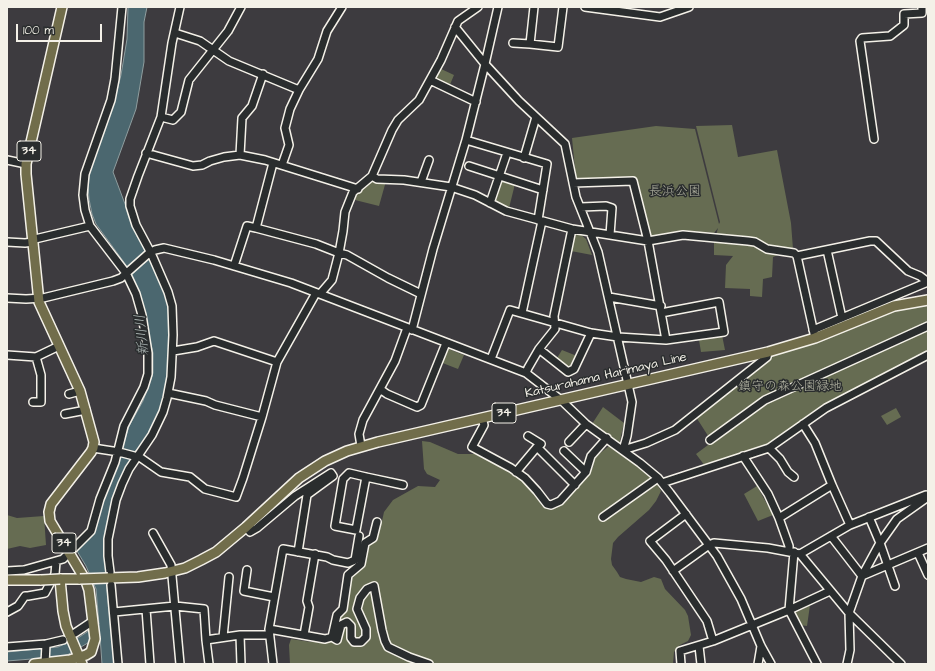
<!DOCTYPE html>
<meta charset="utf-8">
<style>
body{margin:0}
#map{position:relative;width:935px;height:671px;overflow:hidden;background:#3d3b3f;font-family:"Architects Daughter",sans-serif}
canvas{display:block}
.frame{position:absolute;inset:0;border:8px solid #f4f1e8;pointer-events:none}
.scale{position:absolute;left:16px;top:24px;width:86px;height:18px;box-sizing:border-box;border:2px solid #f4f1e8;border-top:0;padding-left:5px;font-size:12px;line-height:14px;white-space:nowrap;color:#f4f1e8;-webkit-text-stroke:3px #2a2d2e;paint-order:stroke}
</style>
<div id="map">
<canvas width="935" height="671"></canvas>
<div class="frame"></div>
<div class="scale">100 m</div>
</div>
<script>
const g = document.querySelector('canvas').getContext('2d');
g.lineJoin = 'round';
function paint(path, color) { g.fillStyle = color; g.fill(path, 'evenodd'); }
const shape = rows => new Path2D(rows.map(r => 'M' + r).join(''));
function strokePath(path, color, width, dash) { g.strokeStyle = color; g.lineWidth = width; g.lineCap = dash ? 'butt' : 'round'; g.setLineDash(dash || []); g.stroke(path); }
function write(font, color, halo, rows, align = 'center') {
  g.font = font + ' "Architects Daughter","Klee One",sans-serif'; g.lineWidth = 3; g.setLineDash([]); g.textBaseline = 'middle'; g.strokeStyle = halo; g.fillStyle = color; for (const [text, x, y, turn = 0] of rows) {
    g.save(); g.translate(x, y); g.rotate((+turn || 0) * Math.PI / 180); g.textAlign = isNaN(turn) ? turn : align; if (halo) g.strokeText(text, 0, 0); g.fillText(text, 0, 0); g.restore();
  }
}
const green = shape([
 [439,68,454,75,449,87,434,80],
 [732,125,738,157,777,150,791,223,793,249,773,257,772,277,763,279,762,297,750,296,750,289,725,288,726,265,733,256,714,255,714,243,718,228,714,233,684,231,649,237,636,179,576,180,572,138,656,126,695,129,719,224,720,222,696,126],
 [372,179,386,181,379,206,355,200,357,192],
 [501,180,515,184,509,208,494,202],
 [575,233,580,234,586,239,592,255,571,251],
 [910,306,928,306,928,353,765,446,705,466,696,454,712,442,696,417,773,355,809,344,855,325],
 [722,335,725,350,701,352,699,340],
 [446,348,464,355,458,369,440,362],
 [562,350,577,356,573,368,569,369,557,358],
 [603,407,624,423,619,445,592,424],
 [896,408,901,417,887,425,881,416],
 [422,441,430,442,458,454,475,454,513,472,531,486,542,506,546,508,562,504,589,474,593,467,594,458,609,446,616,448,638,464,655,480,661,491,656,501,649,510,618,537,613,543,611,559,612,565,617,572,620,577,626,579,641,582,654,577,661,579,665,589,685,610,688,616,691,635,688,641,680,645,674,652,673,664,290,664,289,645,291,639,311,642,322,640,339,623,346,594,354,570,370,545,373,535,382,521,384,512,393,500,418,486,435,487,440,480,427,474,424,469],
 [757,486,773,515,758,521,744,494],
 [7,515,17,518,44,516,46,545,30,548,20,546,7,549],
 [810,605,807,626,799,625,792,611]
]);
const water = shape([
 [128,7,147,7,144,22,144,62,136,109,113,172,137,236,152,260,166,294,170,309,169,380,157,419,140,449,136,450,122,478,106,555,107,588,114,664,102,664,100,636,67,655,56,657,7,661,7,652,58,647,78,638,99,624,96,589,86,566,77,551,93,533,96,528,107,488,115,470,129,426,143,401,153,373,153,353,138,291,126,265,96,224,92,214,89,199,88,185,89,174,114,102,121,75,127,39,128,7]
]);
const minor = shape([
 [534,7,530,44,558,47,563,7],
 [585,7,660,17,689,7],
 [455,27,485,64,519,101,565,144,576,197,598,252,632,402,627,436,623,450],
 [175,33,200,41,229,61,299,90],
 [513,43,530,44],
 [430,80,476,102],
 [161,117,173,120,181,112,189,80,228,31,241,7],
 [874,139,860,41,862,38,890,36,904,25,904,14,922,13,922,7],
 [466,140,547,164,538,220],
 [146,153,193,166,202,165,210,161,224,157,240,155,265,160,358,189],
 [240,155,242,118,252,106,263,74],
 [524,158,536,117],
 [7,160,26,164],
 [282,165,289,145,285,128,290,109,299,90,318,59,327,31,342,7],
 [469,166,543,190],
 [372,176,377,179,404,180,451,187,475,195,506,211,572,229,648,241,683,235,748,241,755,242,767,249,794,253,797,256,815,338],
 [421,182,429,160],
 [573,183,633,181,648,241,666,340,724,332,719,302,661,313],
 [490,203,507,153],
 [581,207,606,206,612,208,610,235],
 [256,228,316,244,339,253,332,280,320,294],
 [7,242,25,243,33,242,35,239,90,226],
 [827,250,842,318],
 [797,256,870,241,876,241,908,271,920,276,928,282],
 [234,266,247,226,256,228,273,163],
 [421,294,388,278,347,255,339,253,343,231,345,212,353,192,372,176,392,130,398,120,419,100,441,60,458,21,478,7],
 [609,297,661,306],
 [7,298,26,299,43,298,113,281,121,278,148,254,155,250,164,248,214,260,291,283,526,373,561,400,586,424,640,463,658,478,670,493,717,556,741,599,761,646,771,664],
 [522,313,542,221],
 [412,330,433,249,466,140,485,64,498,7],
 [813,330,928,282],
 [539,349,568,372,574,369,591,333],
 [173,351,197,347,214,341,277,362],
 [7,355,36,357,59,346],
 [491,359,510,310,591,333,618,337,666,340],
 [526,373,528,368,539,349,555,329,554,316,572,229],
 [380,389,387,394,417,407,421,405,446,343],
 [168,393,206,401,215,405,262,417],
 [69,394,80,391],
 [33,402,41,402,41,375,36,357],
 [65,414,86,410],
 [482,418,484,425,472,447,511,468,525,478,537,491,547,504,551,505,560,501,586,472,591,456,607,438],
 [803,424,815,443,832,485],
 [528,436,541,444,537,447],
 [710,440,765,400,928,326],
 [569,442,586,424],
 [361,446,359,434,363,420,395,361,407,328],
 [93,448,119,452,134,456,136,458],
 [769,448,780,459,788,472,794,477],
 [623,450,646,443,675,430,767,357,768,352],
 [564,451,586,472],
 [138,456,161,472,190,477,205,489,236,497,243,478,262,417,277,362,316,293],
 [743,456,768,494,779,518,789,546,789,552],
 [516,472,537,447,575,485],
 [366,477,356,530,335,526,343,479,349,473,366,477,403,485],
 [662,483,769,448,826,408,928,355],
 [686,514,650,541,666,560,707,621,713,641],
 [603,517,658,478],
 [869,517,880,543,895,586],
 [779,518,832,485,850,525],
 [246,527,250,532,257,528,295,496,331,473,333,476,307,495,298,552],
 [153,533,171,565,180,664],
 [831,536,862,576,880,543,897,519,928,497],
 [794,552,789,610,817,664],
 [918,553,928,575],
 [800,554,850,525,926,495],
 [247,570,244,591,274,597],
 [7,571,24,570,63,559,91,531,100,499,115,462,124,426,144,387,148,374,148,353,142,315,136,294,126,273,90,226,85,210,83,195,85,174,111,100,115,79,122,7],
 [673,571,709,545,714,543,768,548,800,554,849,613,901,664],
 [110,572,108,556,108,539,116,500,122,484,129,469,152,435,163,412,167,398,171,377,173,335,172,306,168,292,151,253,136,225,130,206,130,199,138,176,161,117,172,43,180,7],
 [111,585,118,664],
 [146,609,150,664],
 [7,612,18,606,25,596,28,596,45,593,55,574,56,562],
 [114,612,175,606,204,609,206,640,209,664],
 [269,629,325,639,332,637,337,640,341,625,347,622,351,626,351,638,354,642,361,642,366,637,366,629,357,609,360,598,367,589,374,586,382,630,385,641,388,647,409,657,429,664],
 [75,633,93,621],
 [240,635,241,664],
 [304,635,309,607,307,601,315,554],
 [223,637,229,577],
 [332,637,337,615,343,609,348,575,361,564,365,543,373,538,377,522],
 [206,640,240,635,269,635],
 [699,646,701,664],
 [7,647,46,644,63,640],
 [45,664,46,644],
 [273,664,269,629,283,549,327,557,333,560,348,563,355,560,359,536],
 [681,664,680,651,713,641,789,610,830,591],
 [758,664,761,646],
 [847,664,850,650,849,613,862,576,928,548]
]);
const major = shape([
 [108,578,138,577,165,573,185,568,201,560,216,552,246,527,299,478,325,461,347,451,378,442,768,352,815,338,894,306,928,300],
 [80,579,60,579,63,611,66,626,82,664],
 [7,580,41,580],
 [34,664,70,660,86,655,91,652,95,639,89,590,86,581,50,521,49,512,51,504,91,452,93,448,94,442,80,391,39,302,26,174,26,164,62,7]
]);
const majorBridge = shape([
 [80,579,108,578],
 [41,580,60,579]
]);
const shields = [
 [29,151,24],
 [504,413,24],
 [64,543,24]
];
const shieldNames = [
 ["34",29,151],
 ["34",504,413],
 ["34",64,543]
];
const parkNames = [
 ["長浜公園",675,192],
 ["鎮守の森公園緑地",790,387]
];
const streetNames = [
 ["Katsurahama Harimaya Line",606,376,-13]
];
const waterNames = [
 ["新川川",143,335,-96]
];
paint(green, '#666c52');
paint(water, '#4b676f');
strokePath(water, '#8f9e9f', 1);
strokePath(minor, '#f4f1e8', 10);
strokePath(major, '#f4f1e8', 12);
strokePath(minor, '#2a2d2e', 7);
strokePath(major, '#716d4b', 9);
strokePath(majorBridge, '#f4f1e8', 12, []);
strokePath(majorBridge, '#716d4b', 9);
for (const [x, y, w] of shields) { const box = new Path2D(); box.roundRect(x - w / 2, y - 10, w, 20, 3); g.fillStyle = '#2a2d2e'; g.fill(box); strokePath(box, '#f4f1e8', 1); }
write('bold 12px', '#f4f1e8', null, shieldNames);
write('13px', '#b4b5a4', '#2a2d2e', parkNames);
write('13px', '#f4f1e8', '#2a2d2e', streetNames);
write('italic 14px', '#b0bab8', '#2a2d2e', waterNames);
</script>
